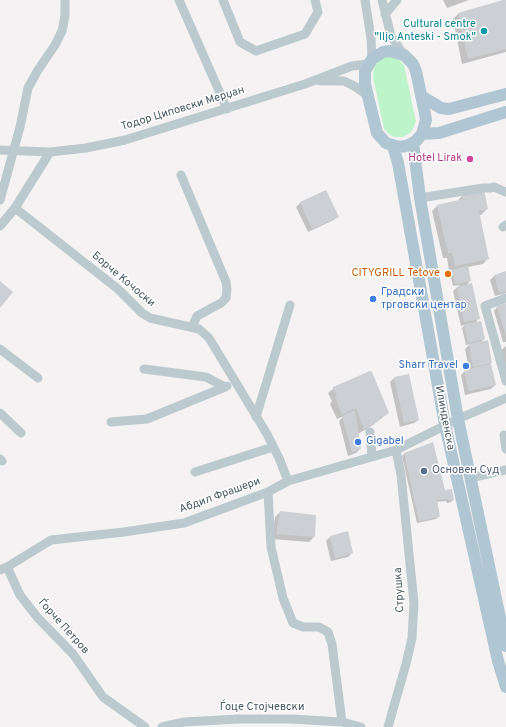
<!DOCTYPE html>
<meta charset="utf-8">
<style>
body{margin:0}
canvas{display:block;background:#f4f2f2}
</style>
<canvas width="506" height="727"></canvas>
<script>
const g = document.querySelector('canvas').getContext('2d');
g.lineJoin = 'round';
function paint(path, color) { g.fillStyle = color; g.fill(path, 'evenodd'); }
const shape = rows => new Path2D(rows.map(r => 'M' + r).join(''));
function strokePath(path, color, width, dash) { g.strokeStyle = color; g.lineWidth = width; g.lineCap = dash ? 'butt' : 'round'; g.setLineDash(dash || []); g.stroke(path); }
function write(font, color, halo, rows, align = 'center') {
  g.font = font + ' Overpass,sans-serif'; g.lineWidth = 3; g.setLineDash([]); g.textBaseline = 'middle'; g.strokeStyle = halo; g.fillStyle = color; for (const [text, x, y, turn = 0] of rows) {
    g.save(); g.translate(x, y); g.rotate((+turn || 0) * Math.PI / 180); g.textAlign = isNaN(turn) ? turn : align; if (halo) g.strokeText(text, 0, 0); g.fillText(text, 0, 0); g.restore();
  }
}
const green = shape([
 [390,56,398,59,404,65,415,117,416,121,413,129,410,133,403,137,394,137,390,135,384,129,373,77,373,73,375,65,381,58]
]);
const shadow = shape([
 [443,0,469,0,447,8],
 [506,0,506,52,462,64,453,19,458,14],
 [326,191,338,216,334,220,308,232,296,207,300,203],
 [463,195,487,209,481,215,479,215,488,258,483,264,468,267,470,281,466,286,479,318,475,323,484,339,480,343,491,363,490,364,495,385,491,389,465,395,461,375,465,371,469,370,465,349,470,344,466,345,462,328,465,325,461,326,453,291,460,285,453,286,450,273,453,270,449,271,447,258,443,258,432,211,438,205,457,201],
 [506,272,506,293,495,296,490,280,494,276],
 [506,304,506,342,503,342,494,311,497,307],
 [506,346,506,367,499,352],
 [394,378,418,420,414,423,400,427,390,382],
 [334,388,388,413,373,425,358,434,360,449,356,453,348,456,339,421,344,416,337,419,330,404,332,401,328,393],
 [433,444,444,491,453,500,451,502,447,503,446,501,436,502,439,516,436,519,417,523,402,456,404,454],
 [280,512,315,516,314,537,309,542,272,539,275,517],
 [330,537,352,553,348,557,331,561,326,541]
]);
const building = shape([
 [503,0,506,0,506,49,468,59,458,13],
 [326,190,339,217,312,229,300,202],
 [484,190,488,209,479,211,489,259,455,266,452,253,448,253,437,205,463,199,462,194],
 [468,266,471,281,455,284,452,270],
 [506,271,506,291,499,293,494,275],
 [0,281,13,292,0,308],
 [472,283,480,319,464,322,457,287],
 [506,303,506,335,497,306],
 [481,321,485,339,468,343,464,324],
 [488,340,492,363,473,367,469,344],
 [491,364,496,385,469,391,464,370],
 [370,371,372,372,389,413,379,418,380,420,364,429,356,408,342,414,335,397,337,396,333,387],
 [409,374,419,420,404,423,394,377],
 [355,410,361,449,352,452,342,416],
 [433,442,445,490,452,489,454,500,450,501,448,499,437,500,440,517,419,521,404,453],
 [280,511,316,515,315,537,276,534],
 [348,531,353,553,335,558,330,536]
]);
const minor = shape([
 [179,0,227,109],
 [223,0,240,42,256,51,305,34,318,12,315,0],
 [365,0,371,38,372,59],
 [382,0,391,36,404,55],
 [385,14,397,0],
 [320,81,344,81,356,87,367,95],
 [0,150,50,152,86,148,125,140,305,84,352,66,367,64],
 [181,175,226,282,227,289,226,298,221,303,197,316,192,327],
 [494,187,506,192],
 [420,198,483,188,491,188],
 [0,200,20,127,28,88,38,70,55,45,62,31,65,16,65,0],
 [15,208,118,289,142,313,150,318,199,329,209,338,267,434,279,458,288,481],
 [0,226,15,208,50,152],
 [503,227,506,225],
 [506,298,485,306,506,381],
 [0,349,38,378],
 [144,369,206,377,225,387,227,386],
 [0,413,21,433],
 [256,417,290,305],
 [111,422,147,419,225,387],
 [370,432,372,456],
 [504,435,506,449],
 [0,459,2,461],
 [195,472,273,447],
 [470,478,506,470],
 [268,492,271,547,283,598,293,623,303,627,319,627,328,632,332,644,342,722],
 [7,567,20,595,37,617,73,654,103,697,145,727],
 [0,570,7,567,51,540,124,532,184,523,268,492,288,481,396,450,458,419,506,398],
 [162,727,184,722,239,719,292,719,342,722,361,727],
 [388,727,406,664,412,638,414,603,401,475,396,450]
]);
const major = shape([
 [390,51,404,55,413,64,416,71,425,114,426,120,422,134,416,141,406,146,399,147,386,143,377,133,365,84,365,71,372,59,383,52,390,51],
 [421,96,441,108,449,109,506,94],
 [422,134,439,133,506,112],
 [413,143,420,198,458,419,506,646],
 [393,146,398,163,445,425,498,661,506,687]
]);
const markers = [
 [484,31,4,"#0f9aa8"],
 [470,159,4,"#d1479c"],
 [448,274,4,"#e8710a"],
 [373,299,4,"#3f7fe0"],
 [466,366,4,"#3f7fe0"],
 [358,442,4,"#3f7fe0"],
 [424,471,4,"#5c6f8a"]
];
const cultureNames = [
 ["Cultural centre",476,25],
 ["\"Iljo Anteski - Smok\"",476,38]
];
const streetNames = [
 ["Тодор Циповски Мерџан",183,109,-17],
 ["Борче Кочоски",123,280,40],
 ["Илинденска",444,418,79],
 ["Абдил Фрашери",220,496,-20],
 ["Струшка",400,590,-93],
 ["Ѓорче Петров",63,627,48],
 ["Ѓоце Стојчевски",262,708]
];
const hotelNames = [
 ["Hotel Lirak",462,159]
];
const foodNames = [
 ["CITYGRILL Tetove",440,274]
];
const shopNames = [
 ["Градски",381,293],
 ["трговски центар",381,306],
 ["Sharr Travel",458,366,"right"],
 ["Gigabel",366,442]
];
const serviceNames = [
 ["Основен Суд",432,471]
];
paint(green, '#bef4ca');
paint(shadow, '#0003');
paint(building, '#ccd0d5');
strokePath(minor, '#bccacf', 9);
strokePath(major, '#b0c7d3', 12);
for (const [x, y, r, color] of markers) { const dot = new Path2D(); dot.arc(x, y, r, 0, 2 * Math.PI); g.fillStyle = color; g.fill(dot); strokePath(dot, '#fff', 1.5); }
write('11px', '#0d838f', '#fff', cultureNames, 'right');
write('11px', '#475a62', '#fff', streetNames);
write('11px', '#b23c85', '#fff', hotelNames, 'right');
write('11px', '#c56008', '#fff', foodNames, 'right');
write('11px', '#366cbe', '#fff', shopNames, 'left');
write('11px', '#4e5e75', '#fff', serviceNames, 'left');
</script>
